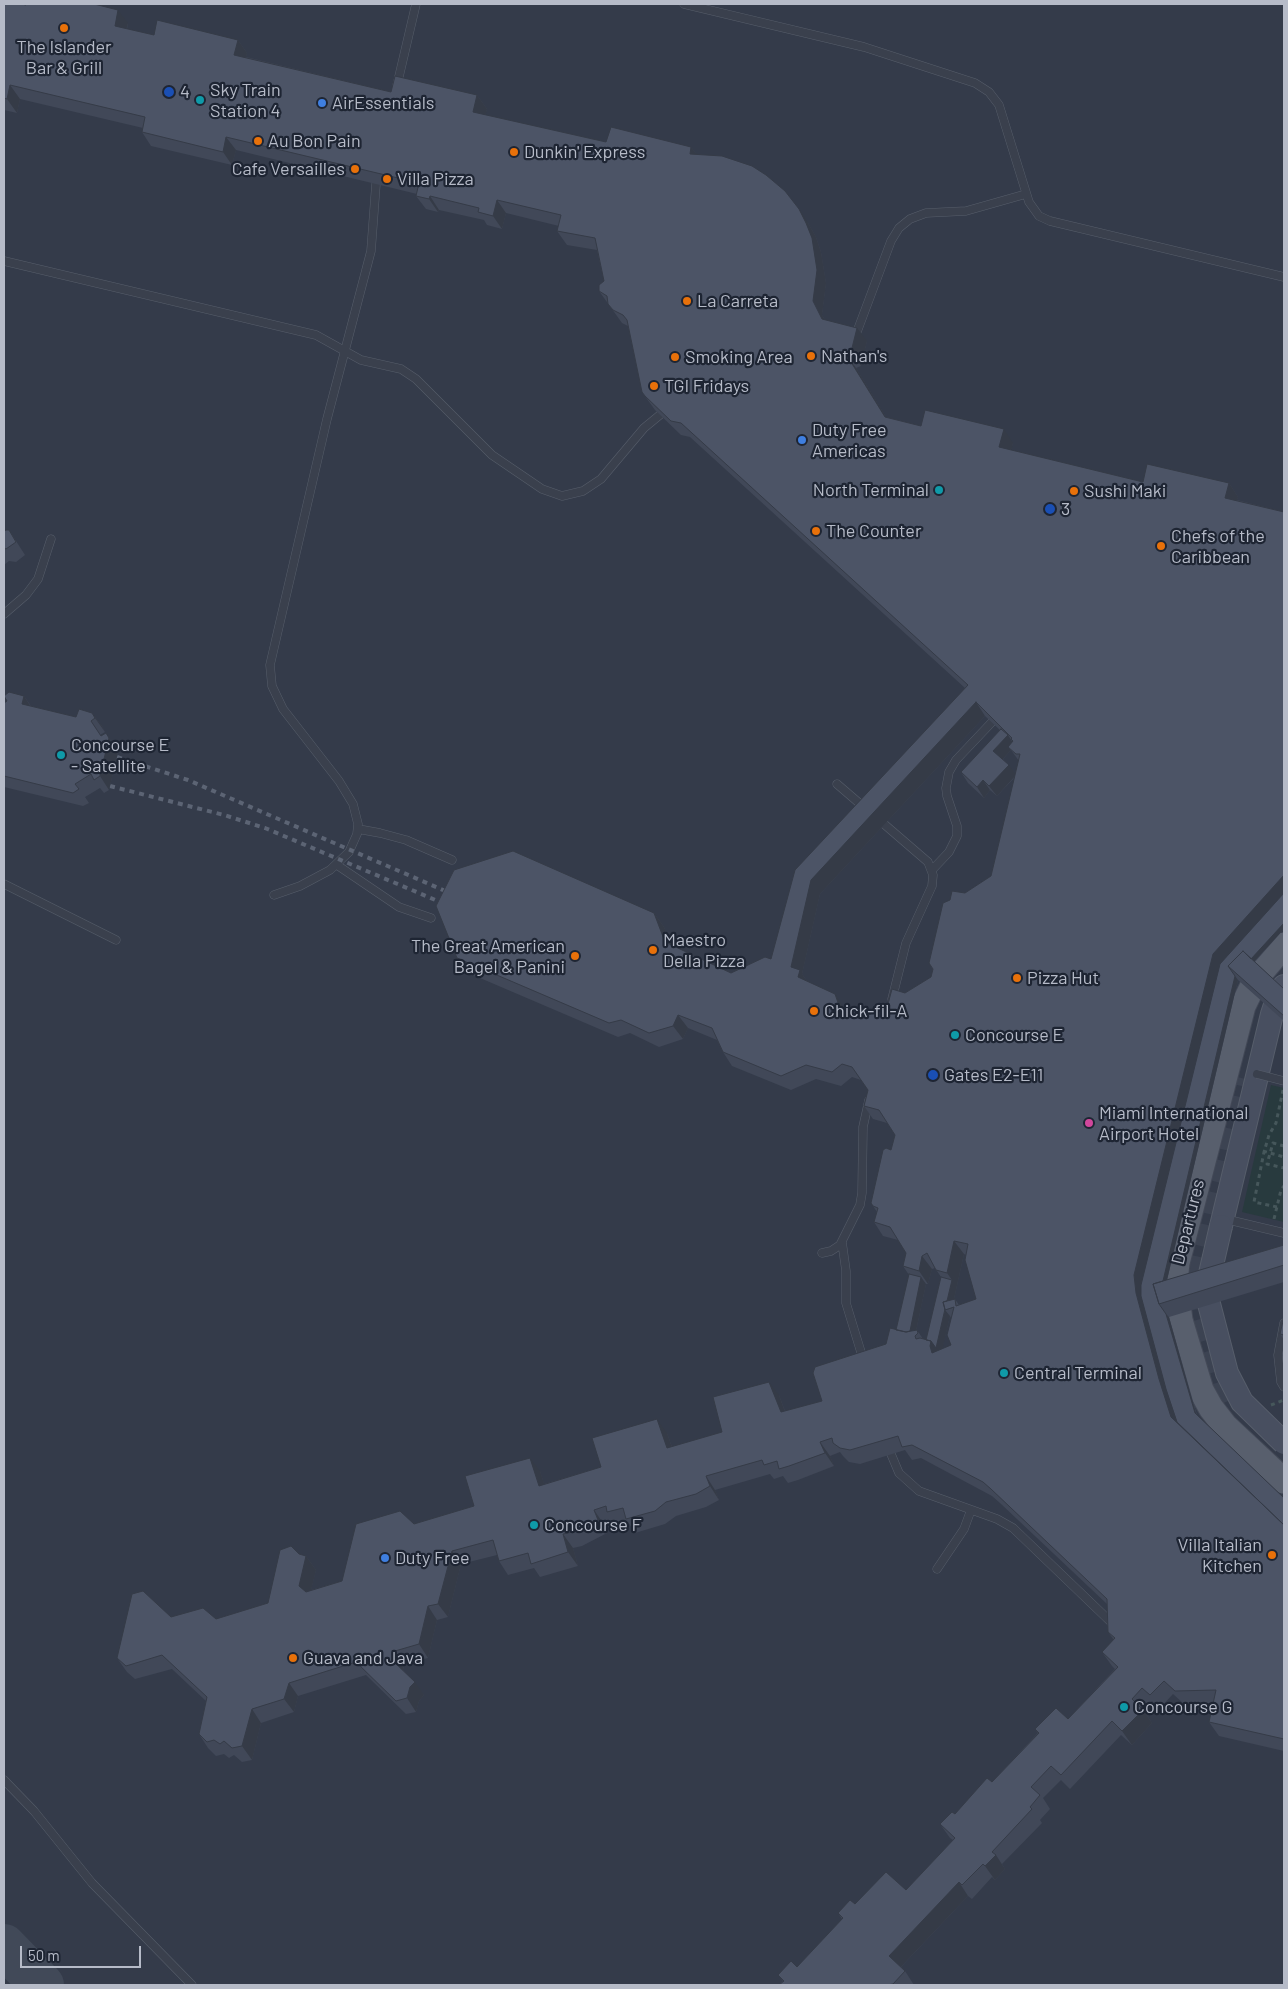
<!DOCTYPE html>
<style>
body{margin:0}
#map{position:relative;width:1288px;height:1989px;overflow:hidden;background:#262e3d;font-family:Barlow,sans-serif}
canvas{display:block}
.frame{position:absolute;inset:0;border:5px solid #b6bbc8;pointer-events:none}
.scale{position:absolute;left:20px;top:1946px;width:121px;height:22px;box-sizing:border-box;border:2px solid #b6bbc8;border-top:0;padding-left:6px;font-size:15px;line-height:18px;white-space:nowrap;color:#b6bbc8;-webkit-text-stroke:4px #1e2533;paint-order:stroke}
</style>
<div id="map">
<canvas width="1288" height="1989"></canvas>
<div class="frame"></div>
<div class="scale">50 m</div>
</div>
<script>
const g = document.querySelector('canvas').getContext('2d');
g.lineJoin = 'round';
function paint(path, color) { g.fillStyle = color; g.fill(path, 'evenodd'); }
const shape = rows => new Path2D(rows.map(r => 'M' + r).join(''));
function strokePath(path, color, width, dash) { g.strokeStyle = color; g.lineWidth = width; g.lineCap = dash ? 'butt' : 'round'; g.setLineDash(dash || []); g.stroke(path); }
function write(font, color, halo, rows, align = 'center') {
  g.font = font + ' Barlow,sans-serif'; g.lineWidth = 4.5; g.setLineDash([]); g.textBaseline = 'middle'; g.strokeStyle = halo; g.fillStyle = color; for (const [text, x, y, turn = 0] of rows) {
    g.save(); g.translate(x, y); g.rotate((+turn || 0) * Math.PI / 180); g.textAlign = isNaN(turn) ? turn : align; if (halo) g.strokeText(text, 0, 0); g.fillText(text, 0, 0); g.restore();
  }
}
const airport = shape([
 [4,4,1284,4,1284,1985,4,1985]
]);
const green = shape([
 [1271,1085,1284,1088,1284,1222,1242,1212]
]);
const taxiway = shape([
 [4,1946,42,1985]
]);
const secondaryTunnel = shape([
 [1222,1404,1213,1386,1193,1318,1189,1286,1193,1263,1237,1077]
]);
const path = shape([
 [1284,1146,1273,1143,1267,1164,1284,1168],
 [1263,1151,1284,1157],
 [1277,1207,1254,1202,1264,1152,1269,1135,1276,1123,1283,1090],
 [1274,1219,1281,1190,1284,1186],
 [1271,1405,1284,1400]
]);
const lane = shape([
 [684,4,864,47,975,83,989,92,999,105,1029,202,1039,216,1050,221,1284,277],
 [397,85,416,4],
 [4,261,316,335,361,360,401,369,416,379,492,455,542,489,562,496,583,491,601,479,644,428,661,414],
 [855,337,891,241,899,228,910,219,926,213,966,211,1026,194],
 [4,614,26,595,38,579,51,539],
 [837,784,866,809],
 [877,818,928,862,933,875,932,886,906,943,892,999],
 [358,829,380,833,406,840,452,860],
 [337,865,399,907,431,918],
 [932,870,949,852,957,836,957,826,947,796,946,788,949,772,956,760,992,722],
 [4,884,116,940],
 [274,895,300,886,330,870,349,852,357,834,358,824,353,804,339,781,283,709,272,686,270,665,327,419,371,251,376,184],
 [1225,1219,1284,1233],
 [842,1242,846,1271,846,1303,864,1362],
 [822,1253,831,1251,840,1245,860,1205,862,1193,863,1127,869,1100],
 [1284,1323,1278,1355,1281,1382,1284,1387],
 [891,1454,899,1473,919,1491,997,1519,1013,1528,1114,1625],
 [937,1569,964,1529,971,1510],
 [4,1780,34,1811,92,1883,192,1985]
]);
const secondary = shape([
 [1221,1226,1272,1014,1277,999,1284,986]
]);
const rail = shape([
 [117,757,188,780,457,896],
 [110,786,224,815,265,828,452,907]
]);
const laneBridge = shape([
 [1257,1074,1284,1081]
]);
const secondaryBridge = shape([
 [1221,1226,1209,1278,1208,1300,1227,1373,1242,1402,1284,1443]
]);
const primaryBridge = shape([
 [1284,945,1257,977,1243,1006,1177,1263,1175,1282,1180,1320,1201,1390,1211,1408,1225,1426,1284,1481]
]);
const wall = shape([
 [4,4,128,23,127,29,154,35,238,40,247,53,246,57,391,92,477,95,487,109,485,115,606,142,691,147,697,155,808,223,816,237,821,252,826,283,822,315,825,320,867,341,861,366,856,368,886,417,921,426,1013,443,1011,450,1143,482,1229,483,1238,497,1237,500,1284,512,1284,929,1255,962,1284,989,1284,1021,1238,980,1167,1280,1284,1245,1284,1282,1169,1317,1197,1415,1284,1498,1284,1751,1219,1736,1209,1722,1213,1703,1184,1704,1173,1694,1159,1709,1152,1701,1143,1710,1152,1723,1132,1745,1121,1735,1070,1789,1061,1780,1043,1798,1050,1809,1040,1820,1042,1823,1002,1864,1005,1869,995,1880,992,1877,972,1899,968,1896,901,1967,905,1971,914,1985,779,1985,783,1981,778,1975,797,1967,842,1919,838,1913,855,1904,906,1890,953,1840,950,1838,940,1824,955,1814,992,1782,1038,1733,1035,1729,1068,1719,1115,1669,1112,1666,1102,1652,1114,1640,1108,1632,1107,1604,1000,1503,992,1496,921,1458,912,1460,905,1450,860,1464,849,1462,843,1456,840,1452,830,1456,834,1466,798,1480,788,1483,783,1476,774,1479,770,1474,715,1490,719,1500,706,1507,676,1516,665,1524,635,1533,628,1522,617,1526,613,1520,603,1523,607,1533,582,1546,573,1548,578,1566,540,1577,534,1568,508,1575,499,1561,497,1555,461,1564,448,1617,437,1620,428,1658,404,1664,403,1670,424,1695,419,1701,416,1712,406,1714,366,1675,298,1696,294,1712,261,1723,252,1760,242,1762,234,1755,229,1758,224,1754,216,1756,208,1748,199,1734,206,1701,172,1669,135,1679,127,1672,117,1658,171,1617,216,1619,268,1603,299,1554,306,1556,316,1570,311,1590,342,1581,414,1524,474,1506,540,1471,544,1484,601,1467,667,1433,672,1447,722,1432,779,1395,785,1411,822,1401,886,1344,896,1330,909,1275,903,1266,906,1253,898,1240,883,1236,874,1222,877,1212,873,1206,891,1150,895,1135,887,1123,873,1119,864,1106,868,1090,861,1080,852,1077,841,1086,816,1079,791,1090,732,1066,723,1052,717,1040,688,1028,683,1039,659,1047,630,1033,618,1037,466,972,457,958,654,913,664,927,670,945,731,973,771,959,965,688,690,437,681,435,655,410,642,392,628,326,622,323,599,291,604,281,597,250,567,245,557,231,559,226,506,213,502,229,487,225,484,220,439,210,438,212,426,209,416,196,417,194,236,150,232,165,151,146,142,132,143,128,20,99,17,113,4,110],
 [985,716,1000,730,961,772,968,783,984,798,990,790,997,796,1015,777,991,876,965,893,950,900,929,963,933,970,931,977,862,1019,847,1015,844,1008,807,981,802,974,820,894],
 [1011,750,1019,761,1015,774,1003,759],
 [964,1254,966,1255,976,1299,959,1305,955,1299,954,1299],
 [935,1268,941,1277,926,1340,923,1339,917,1330,916,1331,926,1284,928,1284,932,1269],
 [950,1316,951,1318,951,1345,942,1349],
 [9,530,25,555,16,562,9,561,4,565,4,531],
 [24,696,31,706,76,717,92,713,102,726,105,732,100,735,101,736,106,733,118,752,109,790,104,793,100,788,85,797,89,803,83,806,4,787,4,703],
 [1284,1317,1284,1340,1280,1334]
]);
const shadedWall = shape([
 [118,10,128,23,124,39,115,26],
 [238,40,247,53,244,68,234,55],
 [10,85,20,99,17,113,7,99],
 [477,95,487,109,483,125,473,112],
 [226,137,236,150,232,165,223,152],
 [691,147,701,160,690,154],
 [430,196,439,210,438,212,429,199],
 [497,200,506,213,502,229,493,216],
 [799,209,808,223,816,237,821,252,826,283,822,315,832,333,822,319,813,301],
 [857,328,867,341,861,366,851,352],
 [846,354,856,368,894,430,885,417],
 [1004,429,1013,443,1009,461,999,447],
 [1229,483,1238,497,1235,511,1225,498],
 [24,696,33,710,22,704],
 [976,702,985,716,820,894,802,974,809,984,807,990,791,967,811,880],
 [92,713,102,726,105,732,95,718],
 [106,733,118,752,109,790,100,776,107,745],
 [1008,735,1015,746,1008,747,1011,750,1001,761,993,751],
 [1009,765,1016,775,997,796,989,786],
 [983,780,990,790,984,798,977,787],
 [1284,875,1284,899,1222,968,1143,1288,1180,1429,1171,1417,1159,1379,1136,1293,1134,1275,1213,954],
 [654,913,664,927,675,956,665,942],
 [1284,923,1284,929,1240,977,1237,974],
 [1235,976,1238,980,1163,1297,1160,1294],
 [835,994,844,1008,852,1027,842,1014],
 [678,1015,688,1028,683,1039,673,1026],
 [954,1241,964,1254,952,1308,945,1310,950,1316,941,1355,936,1348,952,1280,947,1273],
 [922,1256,932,1269,928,1284,919,1271],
 [921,1277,926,1284,913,1345,908,1338],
 [1166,1314,1169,1317,1197,1417,1195,1413],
 [931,1341,941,1355,932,1353,930,1346],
 [769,1382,779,1395,790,1426,781,1412],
 [657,1419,667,1433,677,1462,667,1448],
 [820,1442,830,1456,834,1466,825,1453],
 [530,1458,540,1471,549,1499,539,1486],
 [706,1476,715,1490,719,1500,710,1486],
 [594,1510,603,1523,607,1533,598,1520],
 [563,1534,573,1548,578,1566,568,1552],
 [452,1551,461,1564,448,1617,438,1604],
 [306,1556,316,1570,309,1599,299,1586],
 [428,1606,437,1620,428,1658,419,1644],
 [395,1651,404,1664,402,1673,392,1660],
 [415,1682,424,1695,419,1701,416,1712,407,1698,410,1687],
 [289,1683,298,1696,294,1712,284,1699],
 [252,1709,261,1723,252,1760,242,1746],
 [1143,1710,1152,1723,1132,1745,1122,1731],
 [996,1855,1005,1869,995,1880,985,1866],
 [959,1882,968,1896,898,1970,889,1956]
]);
const building = shape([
 [4,4,21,4,26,5,27,4,94,4,118,10,115,26,154,35,157,20,238,40,234,55,391,92,395,76,477,95,473,112,606,142,611,127,691,147,690,154,722,156,752,166,766,175,785,191,799,209,806,223,812,238,817,270,813,301,822,319,857,328,851,352,846,354,885,417,921,426,925,410,1004,429,999,447,1143,482,1147,464,1229,483,1225,498,1284,512,1284,875,1213,954,1134,1275,1136,1293,1159,1379,1171,1417,1284,1525,1284,1739,1209,1722,1216,1690,1175,1691,1164,1681,1150,1695,1142,1688,1132,1699,1143,1710,1122,1731,1112,1721,1061,1775,1051,1766,1031,1787,1040,1795,1030,1807,1032,1809,992,1852,996,1855,985,1866,983,1864,962,1885,959,1882,889,1956,905,1971,893,1984,887,1985,779,1985,784,1981,778,1975,791,1961,797,1967,843,1918,838,1913,850,1900,855,1904,886,1872,906,1890,955,1838,940,1824,952,1812,955,1814,987,1778,992,1782,1039,1733,1035,1729,1056,1708,1068,1719,1118,1667,1102,1652,1115,1638,1108,1632,1107,1599,991,1489,983,1482,912,1445,902,1447,898,1436,850,1450,840,1448,833,1443,832,1438,820,1442,825,1453,789,1466,779,1469,777,1461,764,1465,762,1460,706,1476,710,1486,696,1494,666,1502,655,1511,626,1519,623,1508,607,1512,606,1506,594,1510,598,1520,573,1532,563,1534,568,1552,531,1564,528,1553,499,1561,493,1540,452,1551,438,1604,428,1606,419,1644,395,1651,392,1660,415,1682,410,1687,407,1698,396,1701,356,1662,289,1683,284,1699,252,1709,242,1746,232,1748,224,1741,220,1744,214,1740,207,1742,199,1734,207,1697,162,1655,126,1666,117,1658,132,1594,143,1591,171,1617,203,1608,216,1619,268,1603,280,1550,291,1546,299,1554,306,1556,299,1586,306,1592,342,1581,356,1524,400,1511,414,1524,474,1506,465,1476,530,1458,539,1486,601,1467,592,1438,657,1419,667,1448,722,1432,713,1397,769,1382,781,1412,822,1401,813,1373,815,1367,886,1344,890,1328,906,1332,917,1330,918,1333,915,1336,916,1339,920,1338,931,1341,930,1346,932,1353,951,1345,947,1335,954,1307,945,1310,943,1302,955,1299,956,1306,976,1299,965,1260,968,1244,954,1241,947,1273,936,1270,927,1253,922,1256,919,1271,903,1266,906,1253,890,1227,874,1222,878,1208,873,1206,871,1203,883,1150,886,1148,891,1150,895,1135,879,1110,864,1106,868,1090,852,1067,842,1064,832,1072,806,1065,781,1076,723,1052,712,1028,678,1015,673,1026,649,1033,621,1020,609,1023,457,958,436,906,454,870,513,851,654,913,665,942,731,973,765,957,771,959,795,870,968,685,681,423,671,421,645,396,642,392,627,320,623,315,613,310,608,304,607,296,599,291,599,285,604,281,595,238,557,231,561,215,497,200,493,216,478,212,479,208,430,196,429,199,416,196,419,183,226,137,223,152,142,132,145,117,10,85,7,99,4,98,4,4],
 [976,702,1012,738,1011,739,1013,741,1008,747,1016,754,1020,754,991,876,965,893,952,891,950,900,943,903,929,963,933,969,931,977,905,993,892,989,888,1004,862,1019,842,1014,835,994,798,977,800,970,791,967,811,880,976,702],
 [6,530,9,530,16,542,6,549,4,548,4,531,6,530],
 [9,692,24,696,22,704,76,717,79,709,92,713,95,718,91,721,101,736,106,733,109,738,100,776,94,780,91,774,75,784,79,789,73,793,4,776,4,703,7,701,4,696,9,692],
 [1001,729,1008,735,993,751,1009,765,989,786,983,780,977,787,961,772,1001,729],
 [1284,893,1284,923,1251,959,1243,951,1228,966,1235,976,1163,1281,1153,1284,1159,1304,1166,1314,1195,1413,1284,1498,1284,1525,1177,1422,1166,1389,1141,1296,1141,1285,1220,964,1284,893],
 [1243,951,1284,989,1284,1016,1228,966,1243,951],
 [1284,1245,1284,1265,1159,1304,1153,1284,1284,1245],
 [909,1274,921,1277,910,1331,906,1332,896,1330,909,1274],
 [941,1277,952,1280,947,1301,943,1302,945,1309,936,1348,931,1341,926,1340,941,1277],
 [1284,1317,1284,1335,1280,1334,1284,1317]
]);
const markers = [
 [64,28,5,"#e8710a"],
 [169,92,6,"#1a4fb4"],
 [200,100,5,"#0f9aa8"],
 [322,103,5,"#3f7fe0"],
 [258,141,5,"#e8710a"],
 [514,152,5,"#e8710a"],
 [355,169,5,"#e8710a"],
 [387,179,5,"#e8710a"],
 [687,301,5,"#e8710a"],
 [811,356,5,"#e8710a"],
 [675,357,5,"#e8710a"],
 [654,386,5,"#e8710a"],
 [802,440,5,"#3f7fe0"],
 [939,490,5,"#0f9aa8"],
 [1074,491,5,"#e8710a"],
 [1050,509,6,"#1a4fb4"],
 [816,531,5,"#e8710a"],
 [1161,546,5,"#e8710a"],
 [61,755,5,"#0f9aa8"],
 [653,950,5,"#e8710a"],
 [575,956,5,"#e8710a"],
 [1017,978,5,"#e8710a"],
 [814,1011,5,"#e8710a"],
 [955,1035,5,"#0f9aa8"],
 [933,1075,6,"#1a4fb4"],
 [1089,1123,5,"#d1479c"],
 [1004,1373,5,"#0f9aa8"],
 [534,1525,5,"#0f9aa8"],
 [1272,1555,5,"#e8710a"],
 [385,1558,5,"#3f7fe0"],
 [293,1658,5,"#e8710a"],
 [1124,1707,5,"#0f9aa8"]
];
const poiNames = [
 ["The Islander",64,47,"center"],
 ["Bar & Grill",64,68,"center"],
 ["Sky Train",210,90],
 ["Station 4",210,111],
 ["4",180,92],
 ["AirEssentials",332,103],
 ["Au Bon Pain",268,141],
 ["Dunkin' Express",524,152],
 ["Cafe Versailles",345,169,"right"],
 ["Villa Pizza",397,179],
 ["La Carreta",697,301],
 ["Nathan's",821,356],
 ["Smoking Area",685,357],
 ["TGI Fridays",664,386],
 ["Duty Free",812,430],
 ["Americas",812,451],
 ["North Terminal",929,490,"right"],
 ["Sushi Maki",1084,491],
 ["3",1061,509],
 ["The Counter",826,531],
 ["Chefs of the",1171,536],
 ["Caribbean",1171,557],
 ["Concourse E",71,745],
 ["- Satellite",71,766],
 ["Maestro",663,940],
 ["Della Pizza",663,961],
 ["The Great American",565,946,"right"],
 ["Bagel & Panini",565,967,"right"],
 ["Pizza Hut",1027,978],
 ["Chick-fil-A",824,1011],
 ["Concourse E",965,1035],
 ["Gates E2-E11",944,1075],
 ["Miami International",1099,1113],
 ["Airport Hotel",1099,1134],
 ["Central Terminal",1014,1373],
 ["Concourse F",544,1525],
 ["Villa Italian",1262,1545,"right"],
 ["Kitchen",1262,1566,"right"],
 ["Duty Free",395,1558],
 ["Guava and Java",303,1658],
 ["Concourse G",1134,1707]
];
const streetNames = [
 ["Departures",1188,1222,-76]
];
paint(airport, '#343b4a');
paint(green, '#283a3e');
strokePath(taxiway, '#414958', 44);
strokePath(secondaryTunnel, '#3c4352', 22, [22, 11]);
strokePath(lane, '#575e6b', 9);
strokePath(secondary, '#575e6b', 24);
strokePath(path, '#46575b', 3, [4, 4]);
strokePath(lane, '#3a404d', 8);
strokePath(secondary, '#484f60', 22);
strokePath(rail, '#5c6474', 4, [5, 5]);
strokePath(laneBridge, '#575e6b', 9, []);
strokePath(secondaryBridge, '#575e6b', 24, []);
strokePath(primaryBridge, '#434957', 27, []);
strokePath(laneBridge, '#3a404d', 8);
strokePath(secondaryBridge, '#484f60', 22);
strokePath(primaryBridge, '#585f6d', 25);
paint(wall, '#414858');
paint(shadedWall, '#353b47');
paint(building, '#4c5466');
strokePath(building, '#353b47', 1);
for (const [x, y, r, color] of markers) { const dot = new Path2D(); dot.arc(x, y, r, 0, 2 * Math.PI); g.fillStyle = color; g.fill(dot); strokePath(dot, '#1e2533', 2); }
write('18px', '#b6bbc8', '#1e2533', poiNames, 'left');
write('18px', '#b6bbc8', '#1e2533', streetNames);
</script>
